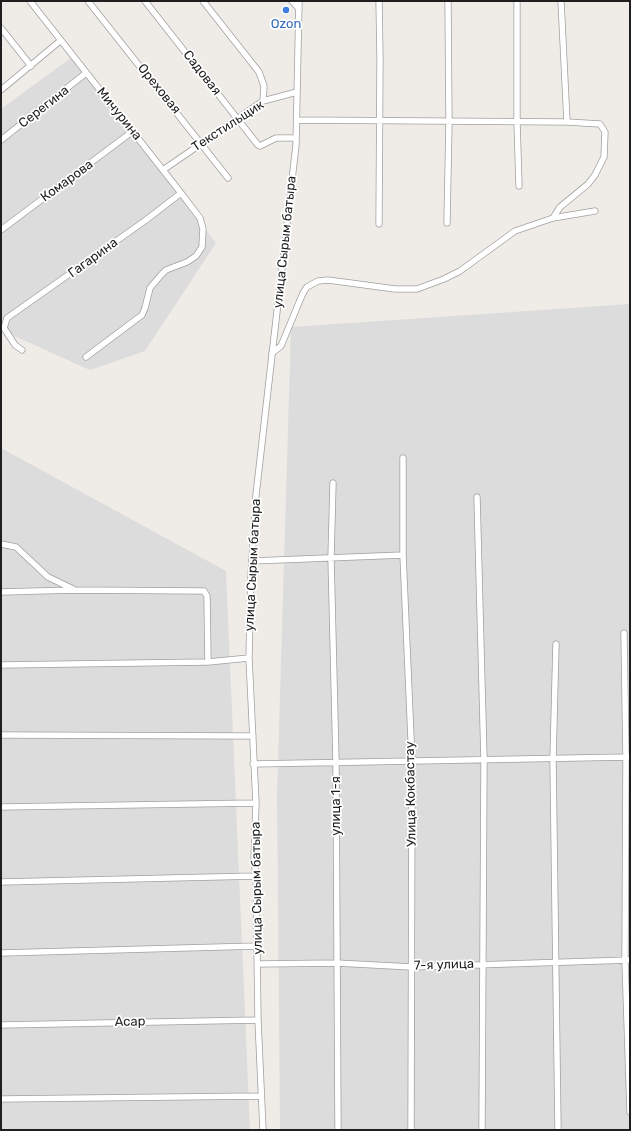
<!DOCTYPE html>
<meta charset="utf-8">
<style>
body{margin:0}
#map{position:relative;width:631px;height:1131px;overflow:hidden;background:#efece7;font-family:Rubik,sans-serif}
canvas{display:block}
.frame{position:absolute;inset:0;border:2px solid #1f1f1f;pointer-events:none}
</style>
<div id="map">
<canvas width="631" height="1131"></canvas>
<div class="frame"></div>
</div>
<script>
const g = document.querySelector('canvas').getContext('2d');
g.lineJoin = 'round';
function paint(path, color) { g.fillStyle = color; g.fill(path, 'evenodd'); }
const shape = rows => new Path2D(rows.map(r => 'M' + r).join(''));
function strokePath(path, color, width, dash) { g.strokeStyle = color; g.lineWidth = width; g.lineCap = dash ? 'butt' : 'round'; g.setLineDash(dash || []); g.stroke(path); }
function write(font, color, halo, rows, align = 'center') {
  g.font = font + ' Rubik,sans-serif'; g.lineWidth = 3.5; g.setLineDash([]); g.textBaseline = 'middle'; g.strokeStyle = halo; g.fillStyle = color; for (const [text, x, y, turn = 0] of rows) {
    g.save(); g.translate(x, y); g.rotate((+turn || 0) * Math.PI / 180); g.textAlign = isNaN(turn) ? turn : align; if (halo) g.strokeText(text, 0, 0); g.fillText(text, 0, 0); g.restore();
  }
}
const residential = shape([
 [72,57,216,243,145,351,90,370,1,330,1,109],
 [630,304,630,1130,280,1130,277,795,291,327],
 [1,448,226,571,250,1130,1,1130]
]);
const minor = shape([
 [30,1,181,193,200,218,203,229,202,247,196,256,187,262,166,270,161,275,150,288,145,308,142,315,86,357],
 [88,1,228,178],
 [145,1,258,145,260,146,276,138,296,138],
 [203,1,259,72,264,86,263,101],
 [292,1,299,9],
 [517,1,517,122,519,186],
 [561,1,567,122],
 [1,28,31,66],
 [1,90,60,41],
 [297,120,567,122,600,124,605,132,604,157,595,175,588,184,560,207,553,218],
 [1,140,86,73],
 [163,170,263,101,297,92],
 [447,223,449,122,448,1],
 [379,224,380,58,379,1],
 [1,230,133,131],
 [22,350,15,345,4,328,7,318,146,220,181,193],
 [272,353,281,346,303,293,307,287,318,281,328,280,395,289,417,289,444,279,460,271,515,231,553,218,595,211],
 [403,458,403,555,412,761,411,1130],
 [333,483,331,558,336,762,338,1130],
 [477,497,484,760,482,1130],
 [1,544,16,547,48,577,73,589],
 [252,561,403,555],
 [1,592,75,590,204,591,207,596,208,662],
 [624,633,626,757,625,960,630,1112],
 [556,644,553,759,558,1130],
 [1,665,208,662,249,658],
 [1,735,253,736],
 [253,764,628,757],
 [1,807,256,803],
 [1,882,256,876],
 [1,953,257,946],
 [258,964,336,963,412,967,630,960],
 [1,1025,258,1020],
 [1,1099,261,1096],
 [263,1130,258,1020,256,876,254,860,256,803,249,658,251,574,256,495,296,145,299,1]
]);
const markers = [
 [286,10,4,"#3f7fe0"]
];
const shopNames = [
 ["Ozon",286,24]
];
const streetNames = [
 ["Садовая",202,73,52],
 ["Ореховая",159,89,51],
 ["Серегина",44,107,-38],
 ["Мичурина",119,114,51],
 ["Текстильщик",228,126,-33],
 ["Комарова",67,181,-36],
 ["улица Сырым батыра",285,242,-84],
 ["Гагарина",93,258,-36],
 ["улица Сырым батыра",253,565,-87],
 ["Улица Кокбастау",411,794,-91],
 ["улица 1-я",336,806,-90],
 ["улица Сырым батыра",257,888,-91],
 ["7-я улица",444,965,-2],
 ["Асар",130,1022,-1]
];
paint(residential, '#dddcdc');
strokePath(minor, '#a0a0a0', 7);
strokePath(minor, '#fff', 5.5);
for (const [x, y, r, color] of markers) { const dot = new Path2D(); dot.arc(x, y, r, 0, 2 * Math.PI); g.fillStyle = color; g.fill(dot); strokePath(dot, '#fff', 1.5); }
write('13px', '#366cbe', '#fff', shopNames);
write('13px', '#1f1f1f', '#fff', streetNames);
</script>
